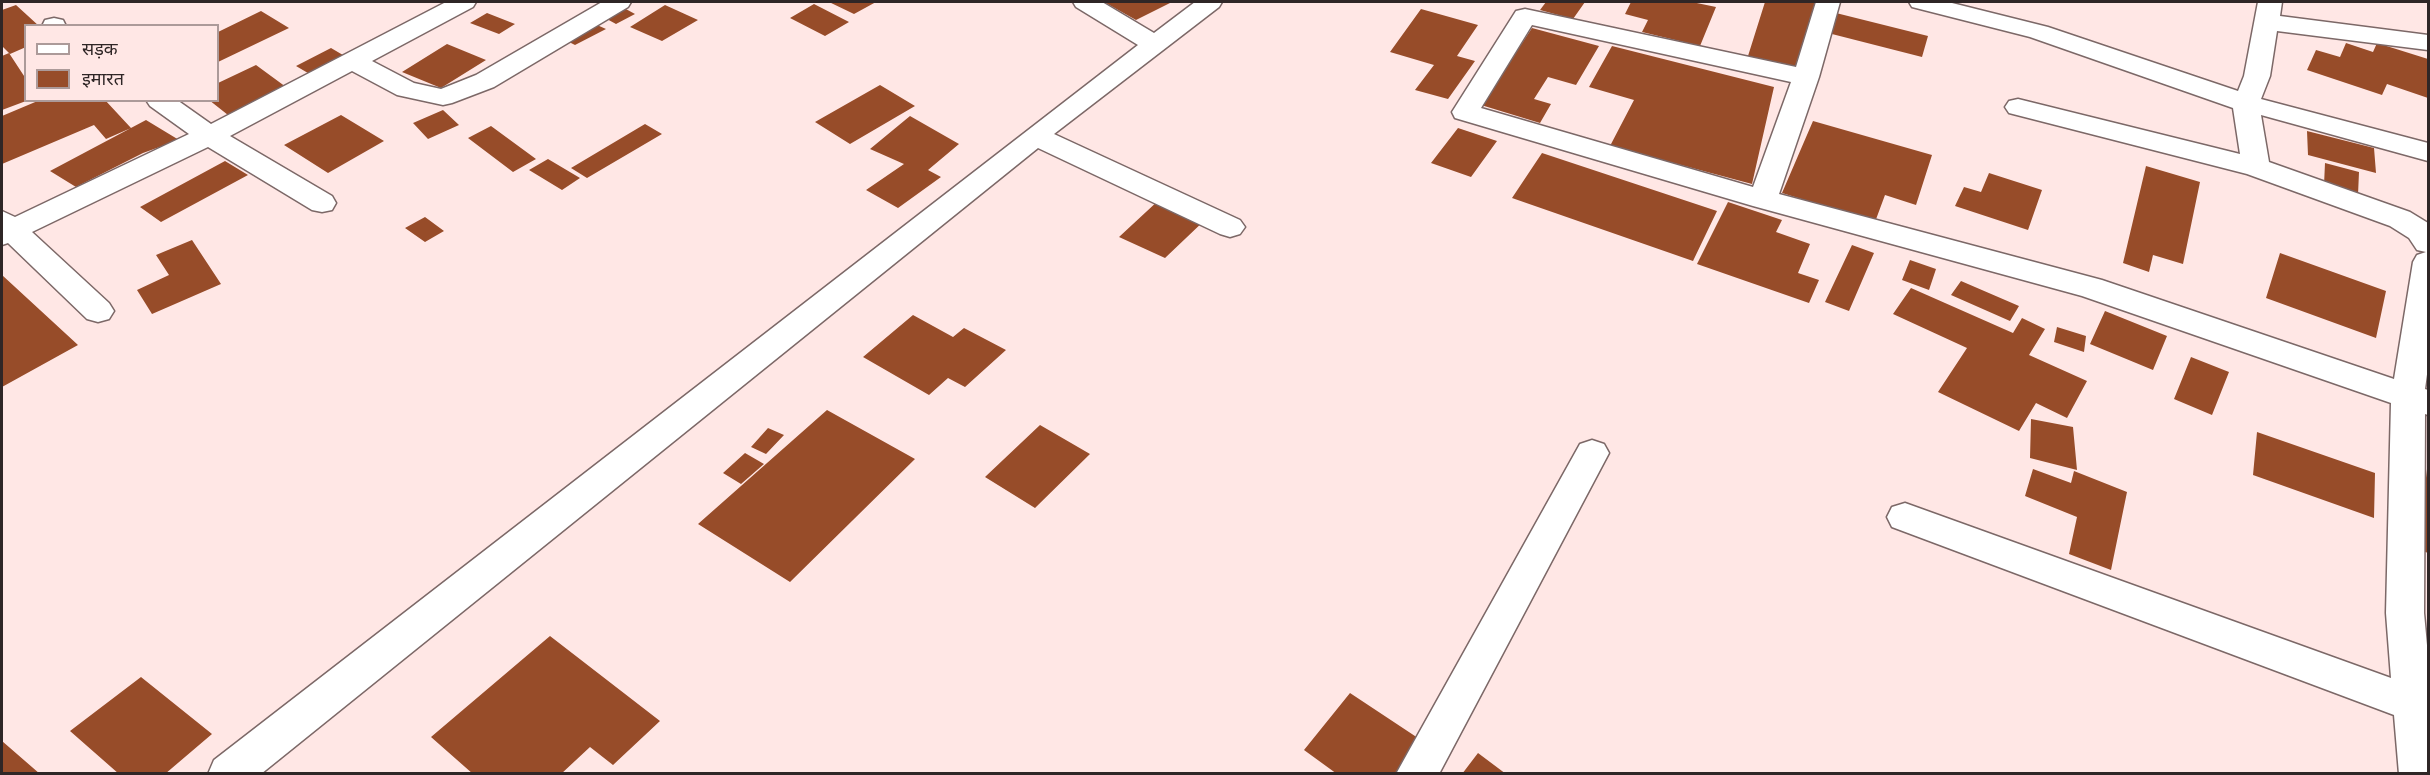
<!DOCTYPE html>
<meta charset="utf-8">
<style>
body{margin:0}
#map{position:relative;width:2430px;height:775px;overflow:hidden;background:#ffe7e5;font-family:Mulish,"Noto Sans Devanagari",sans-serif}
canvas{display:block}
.frame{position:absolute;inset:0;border:3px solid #2f2626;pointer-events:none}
.legend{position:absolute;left:24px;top:24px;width:195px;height:78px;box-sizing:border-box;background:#ffe7e5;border:2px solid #ac9a99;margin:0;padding:8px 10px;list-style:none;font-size:18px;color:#2f2626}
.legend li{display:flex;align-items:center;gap:12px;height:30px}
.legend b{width:30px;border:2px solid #ac9a99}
</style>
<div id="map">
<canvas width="2430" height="775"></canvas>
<div class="frame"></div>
<ul class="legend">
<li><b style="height:8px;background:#fff"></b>सड़क</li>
<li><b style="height:16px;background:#974c29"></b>इमारत</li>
</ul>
</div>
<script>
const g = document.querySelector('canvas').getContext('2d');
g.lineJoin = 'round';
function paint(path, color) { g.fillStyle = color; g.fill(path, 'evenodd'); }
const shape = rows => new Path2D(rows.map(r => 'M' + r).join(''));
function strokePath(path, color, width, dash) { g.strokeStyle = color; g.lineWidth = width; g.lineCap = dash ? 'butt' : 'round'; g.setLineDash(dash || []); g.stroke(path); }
const building = shape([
 [829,2,876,2,854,14],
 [1104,2,1172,2,1136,20],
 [1546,2,1585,2,1573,19,1540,10],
 [1631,2,1692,2,1716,7,1700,46,1642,32,1648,20,1625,14],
 [1765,2,1816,2,1798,67,1748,56],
 [814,4,849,22,825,36,790,18],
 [16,5,39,26,26,26,26,47,10,54,2,46,2,10],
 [665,5,698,20,662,41,630,27],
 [624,8,635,14,616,24,605,18],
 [1421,9,1478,25,1457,56,1475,61,1448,99,1415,90,1434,65,1390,52],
 [261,11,289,28,218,62,218,32],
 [487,13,515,24,499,34,470,23],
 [1836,13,1928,36,1922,57,1828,33],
 [597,25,606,29,575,45,567,41],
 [1532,28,1599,46,1576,85,1548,77,1534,99,1551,104,1540,123,1481,105],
 [2346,43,2373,52,2377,43,2428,59,2428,98,2387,84,2382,95,2307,70,2316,50,2340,57],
 [447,44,486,60,441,88,402,72],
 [1612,46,1774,87,1752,184,1610,146,1634,100,1589,87],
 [331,48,348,58,313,76,296,66],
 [9,53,26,79,26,101,2,110,2,56],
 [256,65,286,87,228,115,209,100,218,100,218,83],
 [880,85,915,106,850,144,815,122],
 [40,100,105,100,131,128,106,139,94,125,2,164,2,116],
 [443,110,459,125,428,139,413,123],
 [341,115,384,141,328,173,284,145],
 [910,116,959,144,928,170,941,177,898,208,866,190,904,164,870,149],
 [146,120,179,140,143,153,76,187,50,171],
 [1813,121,1932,155,1916,205,1885,195,1875,222,1782,193],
 [645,124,662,134,587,178,571,168],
 [491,126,536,159,513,172,468,138],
 [1458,128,1497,141,1471,177,1431,163],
 [2307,131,2374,148,2376,173,2308,155],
 [1542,153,1717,211,1693,261,1512,198],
 [548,159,580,178,562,190,529,170],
 [225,161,248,175,161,222,140,207],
 [2325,163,2359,172,2358,195,2324,185],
 [2146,166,2200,182,2183,264,2153,255,2149,272,2123,263],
 [1989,173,2042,190,2028,230,1955,206,1964,187,1981,192],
 [1160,199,1206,219,1165,258,1119,237],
 [1728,202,1782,220,1776,232,1810,244,1798,273,1819,280,1809,303,1697,264],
 [425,217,444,231,425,242,405,228],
 [192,240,221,284,152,314,137,290,169,275,156,255],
 [1852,245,1874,253,1849,311,1825,302],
 [2280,253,2386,291,2376,338,2266,298],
 [1910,260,1936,269,1929,290,1902,280],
 [2,275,78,345,2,387],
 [1961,281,2019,306,2010,321,1951,295],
 [1911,288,2013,333,2022,318,2045,329,2029,355,2087,381,2067,418,2036,403,2019,431,1938,392,1967,348,1893,314],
 [2105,311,2167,336,2153,370,2090,344],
 [913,315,953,337,964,328,1006,350,965,387,948,378,929,395,863,357],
 [2057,327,2086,336,2084,352,2054,342],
 [2191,357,2229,372,2212,415,2174,399],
 [827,410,915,459,790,582,698,524],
 [2031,419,2073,427,2077,470,2030,458],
 [1040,425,1090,454,1035,508,985,477],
 [768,428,784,435,766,454,751,447],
 [2257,432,2375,473,2374,518,2253,475],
 [745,453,764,464,741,484,723,473],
 [2033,469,2071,483,2074,471,2127,492,2111,570,2069,554,2077,517,2025,496],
 [2427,469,2428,469,2428,553,2418,549],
 [550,636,660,721,613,765,590,747,561,774,473,774,431,737],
 [141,677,212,734,165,774,119,774,70,731],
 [1350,693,1424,742,1401,774,1337,774,1304,750],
 [2,741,40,774,2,774],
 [1478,753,1506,774,1462,774]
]);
const minor = shape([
 [446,2,476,2,473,7,372,61,414,83,441,89,476,75,602,2,631,2,628,7,494,87,452,103,443,105,397,95,352,71,230,136,332,196,336,203,332,210,322,212,312,210,208,147,32,232,109,303,114,311,109,319,98,322,87,319,8,243,2,245,2,211,15,217,189,134,150,106,146,100,177,100,211,124,446,2],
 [1073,2,1102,2,1154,33,1195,2,1222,2,1219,7,1054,134,1240,220,1245,227,1240,234,1230,237,1220,234,1038,148,261,774,208,774,214,760,1138,45,1076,7,1073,2],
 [1816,2,1840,2,1819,77,1779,194,2102,280,2394,379,2413,262,2417,255,2426,252,2417,250,2409,238,2390,226,2247,174,2009,113,2005,107,2009,101,2018,99,2240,154,2233,108,2030,37,1912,7,1909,2,1948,2,2048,27,2238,91,2244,76,2258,2,2282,2,2280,16,2428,35,2428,50,2277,31,2270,76,2261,99,2428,143,2428,161,2261,115,2269,162,2410,212,2428,223,2428,367,2425,389,2428,390,2428,415,2425,414,2424,613,2428,656,2428,774,2399,774,2394,715,1892,527,1887,517,1892,507,1905,503,2391,678,2386,613,2391,403,2082,296,1753,206,1455,118,1452,112,1516,11,1525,9,1796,67,1816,2],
 [1532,25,1791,82,1753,187,1481,108,1532,25],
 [54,18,63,20,66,26,42,26,45,20,54,18],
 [1592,440,1604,444,1609,453,1439,774,1396,774,1580,444,1592,440]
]);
paint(building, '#974c29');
strokePath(minor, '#7c6867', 3);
paint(minor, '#fff');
</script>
